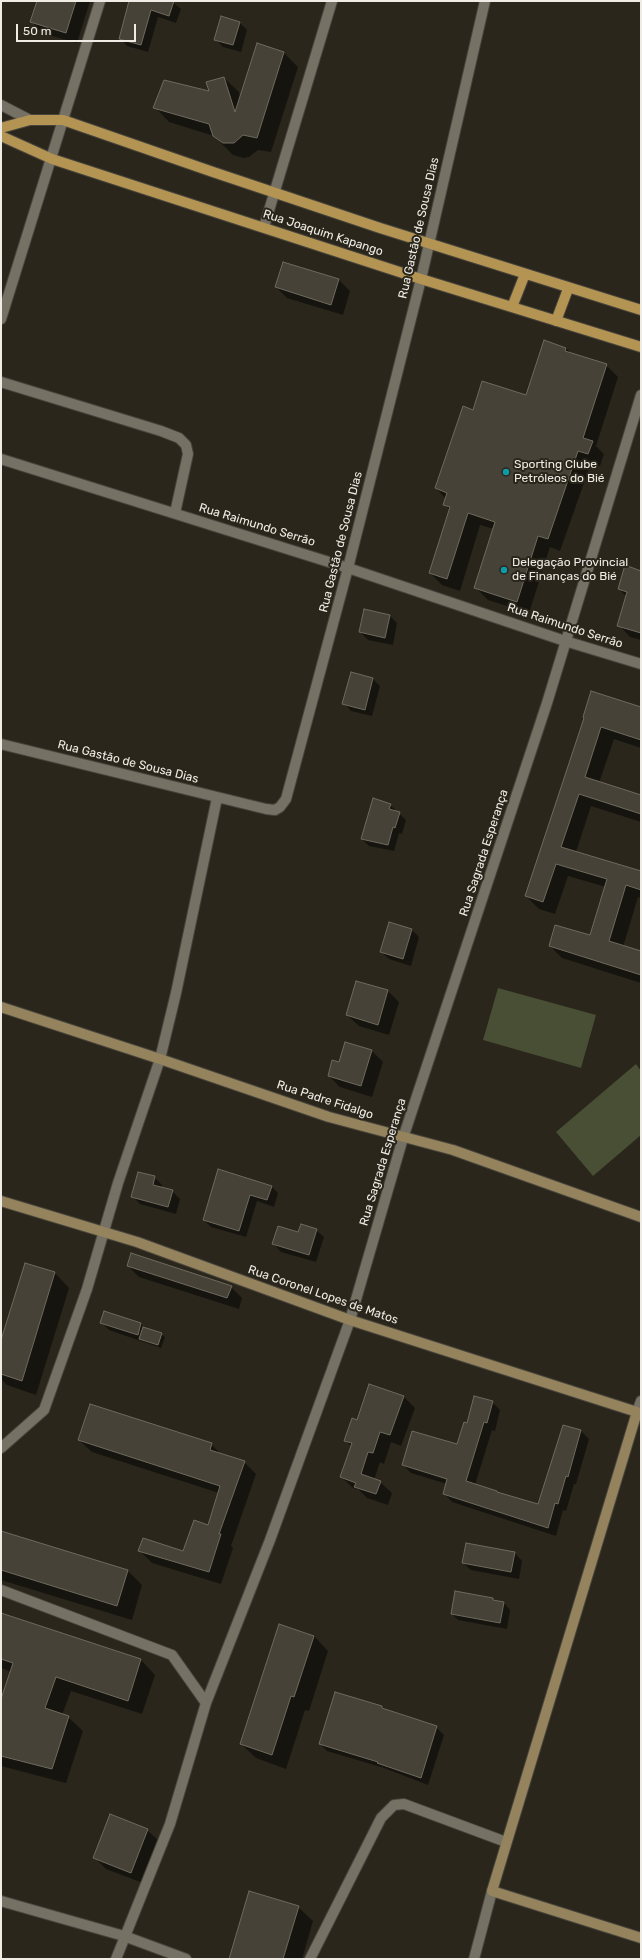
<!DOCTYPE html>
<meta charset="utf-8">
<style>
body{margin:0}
#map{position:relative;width:642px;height:1960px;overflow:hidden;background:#2a261c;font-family:Rubik,sans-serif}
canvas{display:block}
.frame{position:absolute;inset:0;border:2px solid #eeece5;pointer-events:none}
.scale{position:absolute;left:16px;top:24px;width:120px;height:18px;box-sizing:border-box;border:2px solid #eeece5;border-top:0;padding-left:5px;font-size:12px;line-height:14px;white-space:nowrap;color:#eeece5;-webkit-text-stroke:3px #2a261c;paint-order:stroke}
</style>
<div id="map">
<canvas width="642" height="1960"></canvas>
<div class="frame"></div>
<div class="scale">50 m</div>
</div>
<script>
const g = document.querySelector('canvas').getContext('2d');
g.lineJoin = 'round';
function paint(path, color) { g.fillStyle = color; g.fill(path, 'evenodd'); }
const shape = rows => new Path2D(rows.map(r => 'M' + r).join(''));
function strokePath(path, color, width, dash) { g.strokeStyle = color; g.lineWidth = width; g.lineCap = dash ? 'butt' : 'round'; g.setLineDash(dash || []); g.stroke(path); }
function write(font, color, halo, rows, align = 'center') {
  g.font = font + ' Rubik,sans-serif'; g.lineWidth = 4; g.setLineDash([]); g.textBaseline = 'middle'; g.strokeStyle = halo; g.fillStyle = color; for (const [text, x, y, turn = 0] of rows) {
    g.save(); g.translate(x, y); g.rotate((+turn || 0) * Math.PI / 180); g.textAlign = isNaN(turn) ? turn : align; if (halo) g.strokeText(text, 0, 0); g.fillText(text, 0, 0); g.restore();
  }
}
const green = shape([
 [498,988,596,1015,581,1068,483,1040],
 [636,1064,641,1071,641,1135,593,1176,556,1132]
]);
const shadow = shape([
 [38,1,90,1,77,43,42,33,31,21],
 [130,1,171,1,181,9,176,23,158,17,148,52,127,46,120,38],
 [240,23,247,30,241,52,223,47,215,39],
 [283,52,298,67,271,152,258,150,249,157,244,158,233,155,214,136,169,122,155,107,210,92,224,78,239,92,240,98],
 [283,263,339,280,350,291,343,315,287,298,276,287],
 [566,348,571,353,606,365,618,377,596,446,604,454,600,466,591,463,560,551,550,547,529,613,488,600,476,588,494,529,480,525,460,591,442,585,430,573,450,510,445,505,446,499,436,488,473,411,527,396],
 [641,572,641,640,630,637,619,625,627,597,619,589],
 [390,616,397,623,393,645,368,640,360,632],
 [373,679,380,686,372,716,351,711,344,703],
 [641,708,641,748,614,739,599,783,640,795,641,791,641,822,591,806,576,852,641,872,641,898,638,897,623,947,641,952,641,983,562,958,550,946,591,937,606,887,568,876,555,914,539,909,526,896,585,718],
 [390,805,406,820,402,834,399,833,394,851,369,846,362,839],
 [412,930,419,937,411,966,389,959,381,952],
 [357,982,388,991,399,1002,389,1035,359,1026,347,1015],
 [372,1051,383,1062,372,1097,340,1087,329,1076],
 [219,1170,271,1186,278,1193,274,1207,257,1201,246,1237,211,1227,204,1220],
 [154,1177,162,1185,161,1188,172,1191,180,1199,176,1214,140,1204,132,1196],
 [316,1230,324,1237,316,1262,281,1252,274,1244,299,1233],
 [26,1264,55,1273,69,1288,36,1395,7,1385,1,1379,1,1344],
 [128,1266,231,1287,242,1298,239,1309,139,1277],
 [101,1322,141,1324,145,1328,161,1334,165,1337,161,1348,109,1330],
 [404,1397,415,1408,401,1446,391,1442,384,1464,380,1462,374,1480,380,1482,392,1493,388,1505,367,1498,359,1490,353,1488,341,1477,352,1447,345,1440,357,1421],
 [492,1402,500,1410,495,1431,492,1430,475,1485,499,1494,539,1505,581,1431,589,1439,576,1484,574,1484,566,1511,563,1510,556,1536,452,1502,444,1493,447,1484,411,1473,403,1465,458,1445,467,1424],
 [79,1440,211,1444,221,1454,244,1462,256,1474,231,1546,233,1548,221,1584,152,1563,140,1551,184,1552,209,1526,219,1493,92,1452],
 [1,1532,128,1571,142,1585,132,1620,1,1580],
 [467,1544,515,1553,522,1561,519,1579,471,1570,463,1563],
 [493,1599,504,1603,510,1610,507,1629,458,1620,452,1614],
 [1,1614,141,1660,155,1675,142,1714,71,1691,62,1715,68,1717,83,1731,66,1783,1,1766,1,1701,12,1672,1,1668],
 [314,1636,328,1651,309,1711,305,1710,286,1769,256,1758,241,1744],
 [382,1707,436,1727,444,1735,428,1785,384,1768,327,1751,320,1744],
 [147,1830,159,1841,143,1883,106,1869,95,1858],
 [298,1907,313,1921,302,1959,230,1959]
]);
const building = shape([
 [37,1,76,1,66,33,30,22,37,1],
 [129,1,174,1,169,16,151,10,141,45,119,39,129,1],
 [221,16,240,22,233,45,214,40,221,16],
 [257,43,284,52,257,138,243,135,234,143,223,143,213,136,209,124,153,108,164,80,209,91,206,82,224,77,235,112,257,43],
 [283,262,339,279,331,305,275,287,283,262],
 [544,340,566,348,565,351,607,364,583,438,593,441,588,454,578,451,548,539,538,536,517,602,474,588,495,522,468,513,447,579,429,573,450,507,443,505,447,493,435,488,463,406,473,410,482,381,526,395,544,340],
 [625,565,641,571,641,633,617,626,627,592,618,589,625,565],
 [364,609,390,615,385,638,359,632,364,609],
 [351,672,373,678,365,710,342,704,351,672],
 [591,691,641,707,641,740,601,727,585,777,641,795,641,814,579,794,561,847,641,871,641,890,626,885,609,941,641,951,641,975,549,946,555,925,590,935,607,879,556,864,543,902,525,896,584,718,583,717,591,691],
 [373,798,391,804,389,809,400,812,395,828,393,827,388,845,361,839,373,798],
 [389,922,412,929,403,959,380,952,389,922],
 [356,981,388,990,378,1025,346,1015,356,981],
 [345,1042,372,1050,361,1086,328,1076,332,1060,339,1062,345,1042],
 [218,1169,272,1186,267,1200,250,1195,239,1231,203,1220,218,1169],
 [138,1172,155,1176,153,1185,173,1190,168,1207,131,1197,138,1172],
 [301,1224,317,1229,309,1255,272,1244,278,1226,298,1232,301,1224],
 [131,1253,232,1286,227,1298,127,1266,131,1253],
 [25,1263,55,1272,22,1381,1,1374,1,1340,25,1263],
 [104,1311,141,1323,138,1335,100,1323,104,1311],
 [143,1327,162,1333,158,1345,139,1339,143,1327],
 [369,1384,404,1396,390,1435,380,1432,373,1453,368,1452,361,1474,381,1481,376,1494,354,1487,356,1483,340,1477,352,1443,344,1441,352,1418,357,1420,369,1384],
 [474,1396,493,1401,487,1423,484,1422,466,1481,497,1491,497,1492,538,1504,563,1425,581,1430,568,1477,566,1476,558,1504,555,1503,548,1528,443,1494,447,1479,402,1465,412,1431,457,1444,464,1422,467,1423,474,1396],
 [90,1404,212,1443,210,1450,245,1461,219,1534,221,1534,209,1572,138,1551,143,1538,183,1551,194,1520,208,1525,220,1486,78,1440,90,1404],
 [1,1531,128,1570,117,1606,1,1570,1,1531],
 [466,1543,515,1552,511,1572,462,1563,466,1543],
 [455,1591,493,1598,493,1600,504,1602,500,1623,451,1614,455,1591],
 [1,1613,141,1659,128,1701,56,1677,45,1708,69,1716,52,1769,1,1756,1,1699,13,1663,1,1659,1,1613],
 [279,1624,314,1636,294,1697,291,1696,272,1755,240,1744,279,1624],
 [335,1692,382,1706,382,1708,437,1726,421,1778,377,1763,378,1762,319,1744,335,1692],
 [110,1814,148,1829,131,1873,93,1858,110,1814],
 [249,1891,299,1906,283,1959,229,1959,249,1891]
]);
const street = shape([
 [1,105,30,120],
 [264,227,332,1],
 [1,319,100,1],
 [1,382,161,431,179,438,186,445,188,454,175,513],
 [1,459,348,568,565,641,641,664],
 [1,744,266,809,275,810,280,807,286,799,348,568,421,279,485,1],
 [637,1412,641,1401],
 [1,1448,44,1410,87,1289,118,1183,160,1059,176,993,217,798],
 [1,1590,172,1655,206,1703,170,1824,116,1959],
 [206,1703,270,1540,350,1320,403,1138,547,703,641,395],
 [1,1901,124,1936,186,1959],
 [310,1959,381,1818,394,1805,404,1804,506,1842],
 [474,1959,492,1891]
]);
const secondary = shape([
 [1,1007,160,1059,329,1117,453,1150,641,1217],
 [1,1201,137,1242,350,1320,637,1412,492,1891,641,1938]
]);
const primary = shape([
 [1,128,30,120,63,120,213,172,380,228,641,310],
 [1,136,52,159,421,279,641,347],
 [512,307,525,274],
 [556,321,568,289]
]);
const markers = [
 [506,472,4,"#0f9aa8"],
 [504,570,4,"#0f9aa8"]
];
const streetNames = [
 ["Rua Gastão de Sousa Dias",419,228,-77],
 ["Rua Joaquim Kapango",323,233,18],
 ["Rua Raimundo Serrão",257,525,17],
 ["Rua Gastão de Sousa Dias",341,542,-76],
 ["Rua Raimundo Serrão",565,626,18],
 ["Rua Gastão de Sousa Dias",128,762,14],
 ["Rua Sagrada Esperança",484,853,-72],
 ["Rua Padre Fidalgo",325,1100,18],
 ["Rua Sagrada Esperança",383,1162,-73],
 ["Rua Coronel Lopes de Matos",323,1295,19]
];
const poiNames = [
 ["Sporting Clube",514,465],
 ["Petróleos do Bié",514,479],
 ["Delegação Provincial",512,563],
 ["de Finanças do Bié",512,577]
];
paint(green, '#494f34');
paint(shadow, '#0007');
paint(building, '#464237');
strokePath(building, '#6e6a5e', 1);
strokePath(street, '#47443c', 12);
strokePath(secondary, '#47443c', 12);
strokePath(primary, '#47443c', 12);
strokePath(street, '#757165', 10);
strokePath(secondary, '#94835c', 10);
strokePath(primary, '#b39452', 10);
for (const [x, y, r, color] of markers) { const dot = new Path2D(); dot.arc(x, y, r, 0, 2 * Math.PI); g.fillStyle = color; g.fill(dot); strokePath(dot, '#2a261c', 1.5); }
write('12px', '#eeece5', '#2a261c', streetNames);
write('12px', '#eeece5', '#2a261c', poiNames, 'left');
</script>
